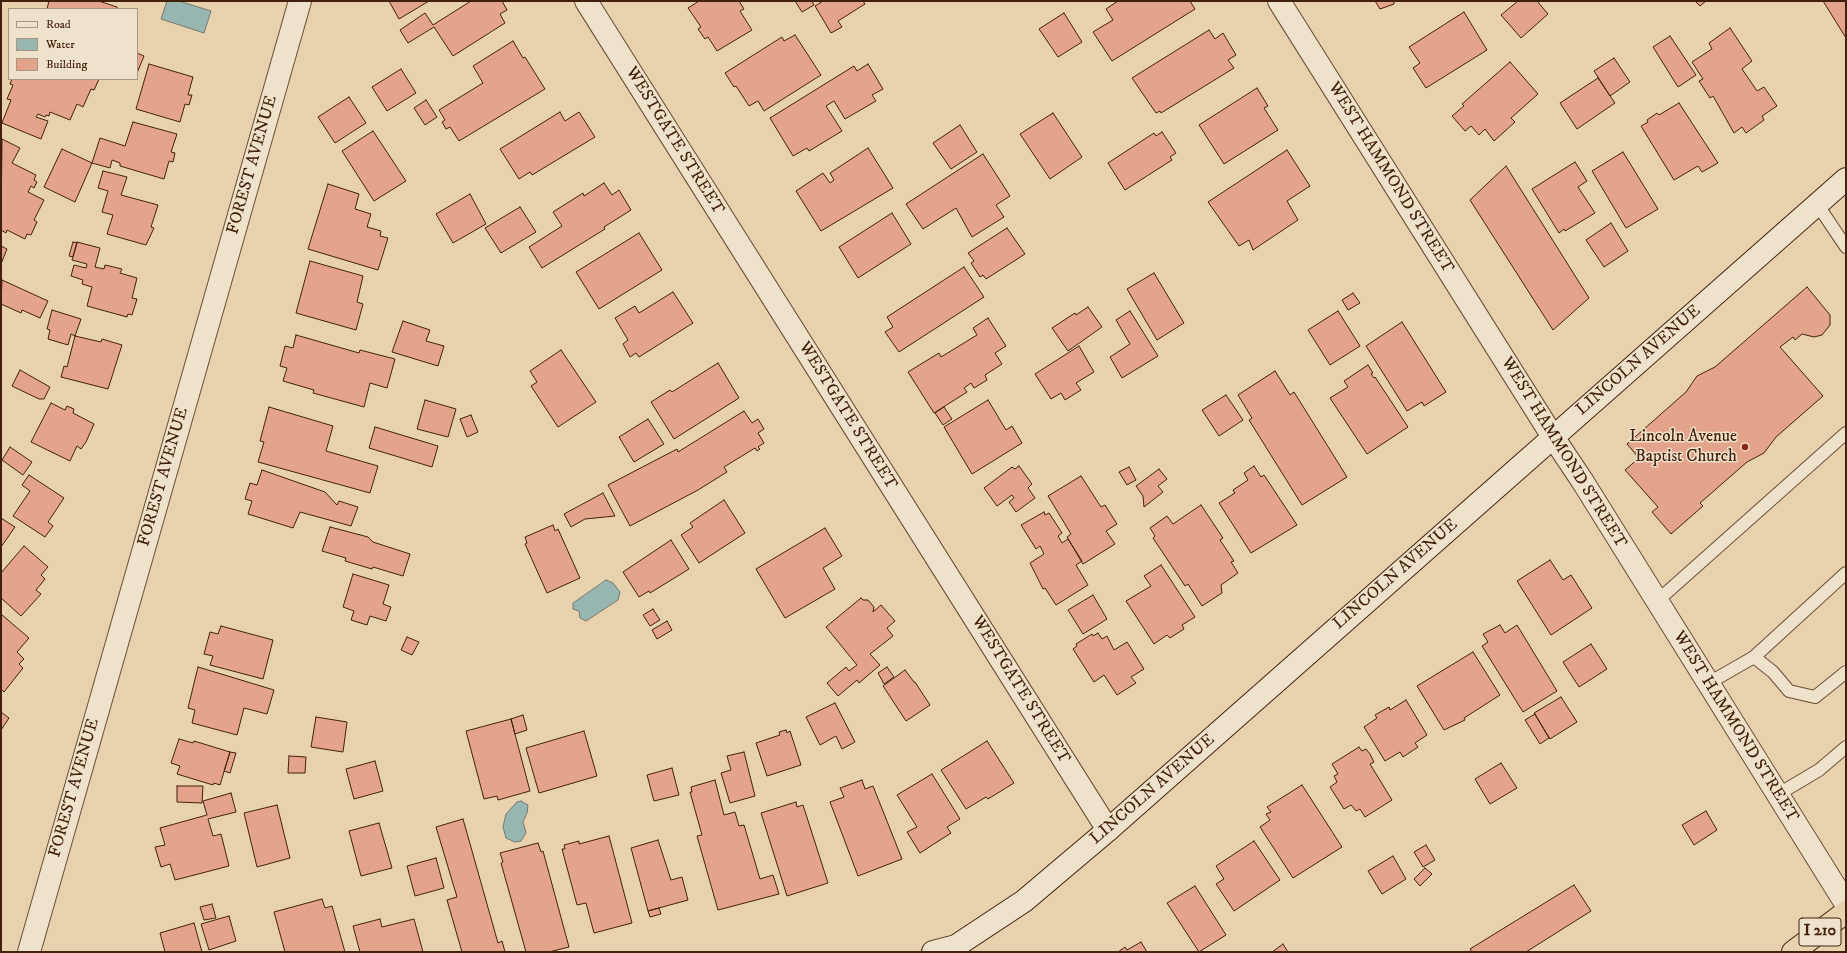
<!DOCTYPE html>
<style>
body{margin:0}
#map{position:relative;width:1847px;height:953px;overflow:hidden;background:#e7d2ad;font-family:"IM FELL DW Pica",serif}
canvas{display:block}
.frame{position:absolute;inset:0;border:2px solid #42210c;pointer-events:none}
.legend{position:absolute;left:8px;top:8px;width:130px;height:72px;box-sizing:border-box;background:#efe2ca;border:1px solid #aa957e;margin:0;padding:5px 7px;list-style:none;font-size:12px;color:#42210c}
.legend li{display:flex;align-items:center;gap:8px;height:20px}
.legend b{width:20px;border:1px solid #aa957e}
</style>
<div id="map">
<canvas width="1847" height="953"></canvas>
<div class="frame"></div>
<ul class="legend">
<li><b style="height:5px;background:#efe2ca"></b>Road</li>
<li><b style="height:11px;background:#98b6b1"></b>Water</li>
<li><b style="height:11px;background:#e4a38b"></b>Building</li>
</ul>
</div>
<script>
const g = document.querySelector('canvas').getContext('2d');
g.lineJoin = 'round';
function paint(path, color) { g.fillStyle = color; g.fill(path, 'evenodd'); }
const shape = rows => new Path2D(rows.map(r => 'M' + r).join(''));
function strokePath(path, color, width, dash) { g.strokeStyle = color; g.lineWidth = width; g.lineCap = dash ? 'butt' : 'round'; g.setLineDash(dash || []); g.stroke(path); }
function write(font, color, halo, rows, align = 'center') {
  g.font = font + ' "IM FELL DW Pica",serif'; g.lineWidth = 3; g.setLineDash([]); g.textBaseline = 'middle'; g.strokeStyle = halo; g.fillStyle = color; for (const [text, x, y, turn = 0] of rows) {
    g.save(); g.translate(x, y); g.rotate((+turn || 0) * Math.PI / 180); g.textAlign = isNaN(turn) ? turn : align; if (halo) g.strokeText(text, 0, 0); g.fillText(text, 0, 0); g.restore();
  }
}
const water = shape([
 [167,1,179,1,211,11,204,33,161,19,167,1],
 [606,580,613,583,620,592,618,600,586,621,580,618,579,611,573,609,573,603,606,580],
 [521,801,528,805,527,813,523,822,526,833,521,841,515,842,506,838,503,827,506,814,517,802,521,801]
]);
const building = shape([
 [49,1,99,1,117,7,117,9,47,9,49,1],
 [389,1,429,1,399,19,389,1],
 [471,1,502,1,507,10,500,14,505,23,453,56,434,27,408,43,400,30,425,13,433,25,471,1],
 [699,1,739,1,744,9,740,11,752,30,717,51,708,37,705,39,698,29,701,27,688,8,699,1],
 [795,1,812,1,814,5,802,12,795,1],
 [823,1,863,1,865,4,838,21,842,27,831,33,815,6,823,1],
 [1118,1,1190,1,1195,9,1112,61,1093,32,1113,20,1106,9,1118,1],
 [1375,1,1394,1,1394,4,1380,9,1375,1],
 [1518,1,1537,1,1548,14,1521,38,1501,15,1518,1],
 [1695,1,1706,1,1700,6,1695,1],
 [1823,1,1846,1,1846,38,1823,1],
 [1464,12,1487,50,1426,88,1413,68,1420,63,1409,47,1464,12],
 [1064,13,1082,42,1058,57,1039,29,1064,13],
 [1730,28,1752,61,1742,69,1757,91,1764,87,1777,106,1762,116,1764,120,1746,133,1742,127,1734,133,1713,96,1710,98,1699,81,1703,79,1692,62,1712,49,1709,43,1730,28],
 [1209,30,1215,39,1223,33,1236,55,1228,60,1234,68,1161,113,1160,111,1156,113,1132,78,1209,30],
 [795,35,821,75,764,111,758,101,749,106,736,86,734,87,725,73,782,37,784,41,795,35],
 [1670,36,1696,75,1678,87,1653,47,1670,36],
 [513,41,523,58,525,57,545,89,459,141,450,127,446,129,442,122,445,120,439,110,483,83,473,66,513,41],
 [137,53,144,56,137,73,137,53],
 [1614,58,1630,82,1610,96,1594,71,1614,58],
 [1510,62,1538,94,1511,118,1515,122,1494,141,1485,129,1479,135,1471,126,1465,131,1452,116,1464,106,1462,104,1510,62],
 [149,64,193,77,188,95,192,95,189,105,185,104,180,122,136,109,149,64],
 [868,64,883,89,872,95,876,101,845,119,834,101,826,106,842,131,809,151,807,148,793,156,770,118,854,66,857,71,868,64],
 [401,69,416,93,387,111,372,87,401,69],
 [1598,78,1615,103,1577,129,1560,103,1598,78],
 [12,79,99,79,94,90,91,89,83,107,77,104,70,120,50,112,49,116,46,115,45,117,38,114,36,117,48,121,41,139,2,123,11,100,7,99,13,85,10,84,12,79],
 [1257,88,1268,106,1264,108,1278,130,1224,164,1199,125,1257,88],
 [349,97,366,123,335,143,318,117,349,97],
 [426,100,437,117,425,125,414,108,426,100],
 [1679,103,1718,163,1702,172,1698,166,1674,180,1641,126,1648,122,1647,120,1657,113,1659,115,1679,103],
 [560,112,565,121,579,112,595,137,532,175,530,172,519,179,500,149,560,112],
 [1053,113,1082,157,1050,179,1020,134,1053,113],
 [133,122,177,134,171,152,175,153,173,162,169,161,164,179,120,166,120,163,112,160,110,168,92,163,100,138,125,146,133,122],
 [960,125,977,152,951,169,933,143,960,125],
 [373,131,406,181,374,201,342,151,373,131],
 [1162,132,1176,153,1170,157,1172,160,1125,190,1108,163,1154,133,1156,136,1162,132],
 [2,139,20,148,12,163,36,175,34,180,37,182,34,188,31,186,28,192,44,200,34,220,37,222,31,235,27,234,25,239,7,230,6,233,1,230,2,139],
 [868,148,893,188,821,231,796,191,823,173,830,183,834,180,830,173,868,148],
 [62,149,92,163,75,202,44,187,62,149],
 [1287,150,1310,186,1287,201,1298,220,1253,250,1249,240,1239,246,1208,202,1287,150],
 [1623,152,1658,209,1626,228,1592,171,1623,152],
 [983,154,1010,196,996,205,1004,217,972,237,956,208,923,229,906,204,983,154],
 [1575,162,1587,181,1578,187,1595,213,1565,231,1564,229,1559,233,1532,189,1575,162],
 [1506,166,1589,298,1553,330,1470,200,1506,166],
 [103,171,127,177,121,195,158,205,151,227,154,228,146,245,107,234,113,215,102,212,108,191,98,188,103,171],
 [604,183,612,195,619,190,631,210,604,227,605,229,542,268,529,247,562,226,553,212,583,193,584,196,604,183],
 [328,184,359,194,355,209,371,214,367,227,381,231,380,236,388,238,378,270,308,249,328,184],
 [470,194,486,224,453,243,436,214,470,194],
 [520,207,536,232,501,253,485,228,520,207],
 [892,213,911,244,858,278,839,247,892,213],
 [1611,223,1628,251,1604,267,1586,240,1611,223],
 [1007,228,1025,254,986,279,983,275,980,277,971,263,974,261,968,253,1007,228],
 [639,233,662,270,599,309,576,272,639,233],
 [73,242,77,243,73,257,69,256,73,242],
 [77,242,100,248,95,267,104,269,105,265,122,269,120,273,137,278,132,298,137,299,132,315,128,314,127,317,87,306,92,287,82,284,83,280,71,276,74,265,86,268,87,264,72,260,77,242],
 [1,246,7,249,1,264,1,246],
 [310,261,363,276,357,302,363,304,356,330,296,313,310,261],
 [964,267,984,297,899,352,885,332,893,327,887,317,964,267],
 [1154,273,1184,323,1157,340,1127,289,1154,273],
 [2,280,48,301,40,318,22,310,21,313,1,304,2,280],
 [1807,287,1830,315,1830,325,1822,335,1814,337,1802,334,1795,340,1793,337,1780,347,1823,396,1776,437,1764,453,1747,462,1700,503,1703,506,1671,534,1652,512,1658,507,1625,470,1639,458,1627,444,1686,392,1697,376,1715,367,1807,287],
 [673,292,693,323,639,357,636,353,630,357,623,344,628,340,615,318,635,306,639,313,673,292],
 [1353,293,1360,303,1348,310,1342,300,1353,293],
 [1088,307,1102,327,1068,351,1052,328,1075,313,1076,315,1088,307],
 [52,310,81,319,75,336,71,334,68,345,48,339,50,330,47,329,52,310],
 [1130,311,1158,356,1122,378,1110,357,1130,344,1116,320,1130,311],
 [1338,311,1360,346,1330,365,1308,330,1338,311],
 [988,318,1006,346,995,353,1002,364,985,375,987,380,974,388,971,383,964,388,967,392,934,413,908,372,939,353,941,357,977,335,973,328,988,318],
 [403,321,430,330,426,341,444,346,438,366,392,352,403,321],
 [1402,322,1446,392,1424,406,1422,402,1407,411,1366,346,1402,322],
 [296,335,359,353,360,350,395,359,387,388,370,383,364,407,313,393,314,390,283,381,287,368,280,366,285,346,293,348,296,335],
 [75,336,101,342,102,339,122,345,108,389,61,377,64,366,67,367,75,336],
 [1079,346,1094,372,1076,383,1081,390,1065,400,1061,393,1051,399,1035,374,1079,346],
 [561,350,596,402,558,427,531,386,537,382,530,371,561,350],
 [718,363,739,398,674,439,651,402,670,390,672,392,718,363],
 [1368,365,1373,373,1371,374,1374,378,1375,377,1408,427,1367,454,1330,398,1348,387,1344,381,1368,365],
 [20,370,50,387,44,399,39,399,12,386,20,370],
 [1275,371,1290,395,1294,392,1347,477,1302,505,1249,420,1252,418,1238,395,1275,371],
 [1226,395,1243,420,1219,436,1202,410,1226,395],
 [425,400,456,409,448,437,417,429,425,400],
 [988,400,1006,430,1012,426,1022,443,972,474,944,427,988,400],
 [51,403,65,410,67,406,74,409,73,413,94,424,86,442,81,449,77,446,70,461,31,442,51,403],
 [269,407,333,426,326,451,378,466,370,493,258,462,264,442,260,441,269,407],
 [944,407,952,419,943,425,935,413,944,407],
 [744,411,752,423,758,419,764,429,758,433,764,443,758,447,760,449,757,451,755,448,724,467,727,472,698,490,630,526,608,485,677,449,678,452,744,411],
 [471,415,478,432,467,437,460,419,471,415],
 [648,419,664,444,634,462,619,437,648,419],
 [375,427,438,446,432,467,369,448,375,427],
 [10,447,32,462,23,475,2,460,10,447],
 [1019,466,1032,484,1028,488,1035,498,1016,512,1009,502,1014,498,1012,495,997,506,984,488,1012,467,1015,469,1019,466],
 [1254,466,1261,477,1264,475,1297,525,1251,553,1219,503,1235,493,1233,490,1248,480,1244,473,1254,466],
 [1129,467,1136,480,1127,485,1119,472,1129,467],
 [1159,469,1167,479,1158,486,1163,492,1144,507,1143,496,1136,486,1159,469],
 [262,470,325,492,337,505,339,501,358,507,351,526,300,512,293,528,248,514,252,501,245,499,250,483,257,485,262,470],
 [29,475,64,498,48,522,53,526,45,537,13,516,30,491,22,485,29,475],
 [1081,476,1101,507,1105,505,1117,524,1106,531,1115,544,1083,564,1067,537,1071,534,1048,496,1081,476],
 [603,493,615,516,585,519,571,527,564,514,603,493],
 [724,500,745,533,699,563,681,535,693,527,690,523,724,500],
 [1201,505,1223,538,1220,540,1234,561,1231,562,1238,573,1221,585,1222,593,1202,606,1188,584,1185,586,1153,538,1155,536,1150,528,1167,516,1173,524,1201,505],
 [1044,512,1045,515,1049,513,1062,533,1058,536,1062,543,1068,539,1082,561,1076,565,1088,585,1056,605,1045,588,1043,589,1030,563,1044,554,1040,546,1036,549,1021,525,1044,512],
 [1,518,15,527,1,547,1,518],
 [553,525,555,531,558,529,580,578,547,593,525,544,527,543,525,537,553,525],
 [330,527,368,537,373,542,410,554,403,576,373,567,372,569,345,561,346,558,322,551,330,527],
 [825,528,842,556,823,568,835,589,785,618,756,569,825,528],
 [671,540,689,569,650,593,649,591,639,597,623,572,671,540],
 [24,546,48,567,41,575,45,579,36,590,41,594,21,616,1,598,1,573,24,546],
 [1550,560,1563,580,1571,575,1592,608,1551,635,1517,581,1550,560],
 [1161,565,1195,617,1182,625,1184,629,1170,638,1167,635,1154,644,1126,601,1151,586,1144,576,1161,565],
 [353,574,389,585,383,604,391,607,386,621,370,616,367,625,351,620,354,611,343,607,353,574],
 [1093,595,1107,619,1083,634,1068,610,1093,595],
 [861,598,863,600,868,600,874,607,873,612,881,605,895,621,887,628,893,636,870,654,880,665,859,683,857,680,838,696,827,683,846,667,849,671,857,665,826,627,861,598],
 [653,609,660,620,650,626,643,615,653,609],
 [1,614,29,638,17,652,24,659,19,664,23,668,4,692,1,689,1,614],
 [667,621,672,630,657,639,652,630,667,621],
 [1500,625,1505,633,1517,625,1557,691,1523,712,1482,646,1488,642,1483,634,1500,625],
 [221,626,273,640,263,679,210,665,213,656,204,654,210,632,218,634,221,626],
 [1098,633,1102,639,1107,636,1114,650,1127,642,1144,669,1131,677,1136,683,1117,695,1104,675,1094,682,1073,649,1077,646,1076,644,1092,634,1093,636,1098,633],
 [407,637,419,642,412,655,401,650,407,637],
 [1591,644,1607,669,1579,687,1563,662,1591,644],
 [1473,652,1500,695,1464,718,1465,720,1444,730,1417,686,1473,652],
 [198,667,274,690,267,714,244,708,237,735,192,723,195,710,188,708,198,667],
 [887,667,894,677,884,684,878,673,887,667],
 [905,670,914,682,915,682,930,705,906,721,883,686,905,670],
 [1561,697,1577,722,1550,739,1534,713,1561,697],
 [1406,700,1427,735,1415,743,1418,747,1403,757,1400,752,1385,761,1364,727,1377,718,1375,715,1389,707,1390,710,1406,700],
 [835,703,855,742,842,749,836,736,820,745,806,717,835,703],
 [1,712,9,718,1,730,1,712],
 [1535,714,1549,738,1540,744,1525,720,1535,714],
 [523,715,527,730,515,734,511,719,523,715],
 [316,717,347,722,343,752,311,747,316,717],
 [511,719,530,791,498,800,497,796,484,799,466,731,511,719],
 [786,730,787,733,790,731,801,765,767,776,756,743,780,735,779,732,786,730],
 [584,731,597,776,539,793,526,748,584,731],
 [179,739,193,743,194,741,230,752,220,785,214,783,213,785,177,774,180,766,171,763,179,739],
 [987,741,1014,783,988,799,986,797,966,809,941,770,987,741],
 [1359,747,1362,751,1366,749,1370,754,1374,762,1370,764,1392,800,1365,817,1360,809,1356,811,1351,805,1344,809,1330,787,1337,782,1334,776,1338,774,1332,764,1359,747],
 [230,752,236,753,230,773,224,771,230,752],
 [744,752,755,796,730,803,721,773,731,770,727,756,744,752],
 [289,756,306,757,305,773,288,773,289,756],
 [375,761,383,791,354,799,346,769,375,761],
 [1501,763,1517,788,1490,804,1475,779,1501,763],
 [672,768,679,795,654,801,647,775,672,768],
 [932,774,960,819,947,827,951,833,920,853,907,832,917,827,897,795,932,774],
 [715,780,724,815,735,812,739,826,744,825,760,879,773,875,779,894,718,910,697,836,702,835,690,792,692,792,691,787,715,780],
 [862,780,865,789,873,786,902,859,858,876,830,802,844,797,840,788,862,780],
 [1302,785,1342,847,1293,878,1260,827,1270,820,1266,814,1271,812,1267,807,1302,785],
 [177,786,203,786,202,803,177,802,177,786],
 [231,793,236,812,208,819,213,836,221,834,229,866,175,880,170,864,161,867,155,847,165,845,160,828,207,815,203,801,231,793],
 [796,802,797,807,803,805,828,883,787,896,761,813,796,802],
 [277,805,290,858,257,867,244,813,277,805],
 [1706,811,1717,830,1694,845,1682,825,1706,811],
 [463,819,498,943,502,941,505,952,462,952,447,900,457,897,436,827,463,819],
 [379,823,392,868,361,876,349,831,379,823],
 [609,836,632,923,594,933,586,903,577,905,562,849,565,849,564,845,579,841,579,844,609,836],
 [658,840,671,880,682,877,688,900,648,911,631,848,658,840],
 [1254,841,1280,880,1234,911,1216,884,1224,879,1216,866,1254,841],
 [538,843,541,852,543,851,569,947,549,952,526,952,501,863,503,862,500,853,538,843],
 [1426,845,1435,860,1423,867,1414,852,1426,845],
 [1393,856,1406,879,1382,894,1368,871,1393,856],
 [436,858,444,888,415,896,407,866,436,858],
 [1425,868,1432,874,1420,886,1414,879,1425,868],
 [1574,885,1591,911,1526,952,1472,952,1470,949,1574,885],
 [1195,886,1226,935,1199,952,1167,903,1195,886],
 [322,899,325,908,332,906,345,952,285,952,274,912,322,899],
 [212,904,216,918,204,920,200,907,212,904],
 [659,908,661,914,650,917,648,911,659,908],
 [229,916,236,941,209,950,201,924,229,916],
 [380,919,382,927,414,919,423,952,360,952,353,926,380,919],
 [194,923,202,952,165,952,160,933,194,923],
 [1141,942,1147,952,1118,952,1125,947,1127,950,1141,942],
 [1283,944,1288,952,1272,952,1283,944]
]);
const service = shape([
 [1817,204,1846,247],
 [1656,602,1846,433],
 [1754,657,1773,672,1789,691,1815,697,1846,672],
 [1707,684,1754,657,1846,573],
 [1777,795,1819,770,1846,747]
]);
const minor = shape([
 [586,1,1108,830],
 [1279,1,1553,437,1583,482,1846,904]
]);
const tertiary = shape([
 [29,952,300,1]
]);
const secondary = shape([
 [933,952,956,946,1024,901,1108,830,1846,179]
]);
const motorway = shape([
 [1793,952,1846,912]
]);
const markers = [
 [1745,447,4,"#8f2418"]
];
const shields = [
 [1820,932,42]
];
const shieldNames = [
 ["I 210",1820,932]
];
const streetNames = [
 ["WESTGATE STREET",674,141,58],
 ["FOREST AVENUE",253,165,-74],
 ["WEST HAMMOND STREET",1390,178,58],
 ["LINCOLN AVENUE",1639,361,-41],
 ["WESTGATE STREET",847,416,58],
 ["WEST HAMMOND STREET",1563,453,58],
 ["FOREST AVENUE",164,477,-74],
 ["LINCOLN AVENUE",1396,575,-41],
 ["WESTGATE STREET",1020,690,58],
 ["WEST HAMMOND STREET",1735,727,58],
 ["FOREST AVENUE",75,788,-74],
 ["LINCOLN AVENUE",1153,790,-41]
];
const poiNames = [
 ["Lincoln Avenue",1737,437],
 ["Baptist Church",1737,457]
];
paint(water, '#98b6b1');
strokePath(water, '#767a6f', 1);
paint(building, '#e4a38b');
strokePath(building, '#42210c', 1);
strokePath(service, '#6b4d34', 14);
strokePath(minor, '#6b4d34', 24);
strokePath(tertiary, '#6b4d34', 24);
strokePath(secondary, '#42210c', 24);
strokePath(motorway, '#42210c', 24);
strokePath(service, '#efe2ca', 12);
strokePath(minor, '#efe2ca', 22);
strokePath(tertiary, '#efe2ca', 22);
strokePath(secondary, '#efe2ca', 22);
strokePath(motorway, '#e7d2ad', 22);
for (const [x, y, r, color] of markers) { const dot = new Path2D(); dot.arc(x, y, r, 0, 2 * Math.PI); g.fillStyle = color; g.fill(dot); strokePath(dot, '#efe2ca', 1.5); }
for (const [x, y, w] of shields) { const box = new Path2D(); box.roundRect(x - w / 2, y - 14, w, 28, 3); g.fillStyle = '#efe2ca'; g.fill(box); strokePath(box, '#42210c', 1); }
write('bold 16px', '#42210c', null, shieldNames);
write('17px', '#42210c', '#efe2ca', streetNames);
write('17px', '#42210c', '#efe2ca', poiNames, 'right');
</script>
